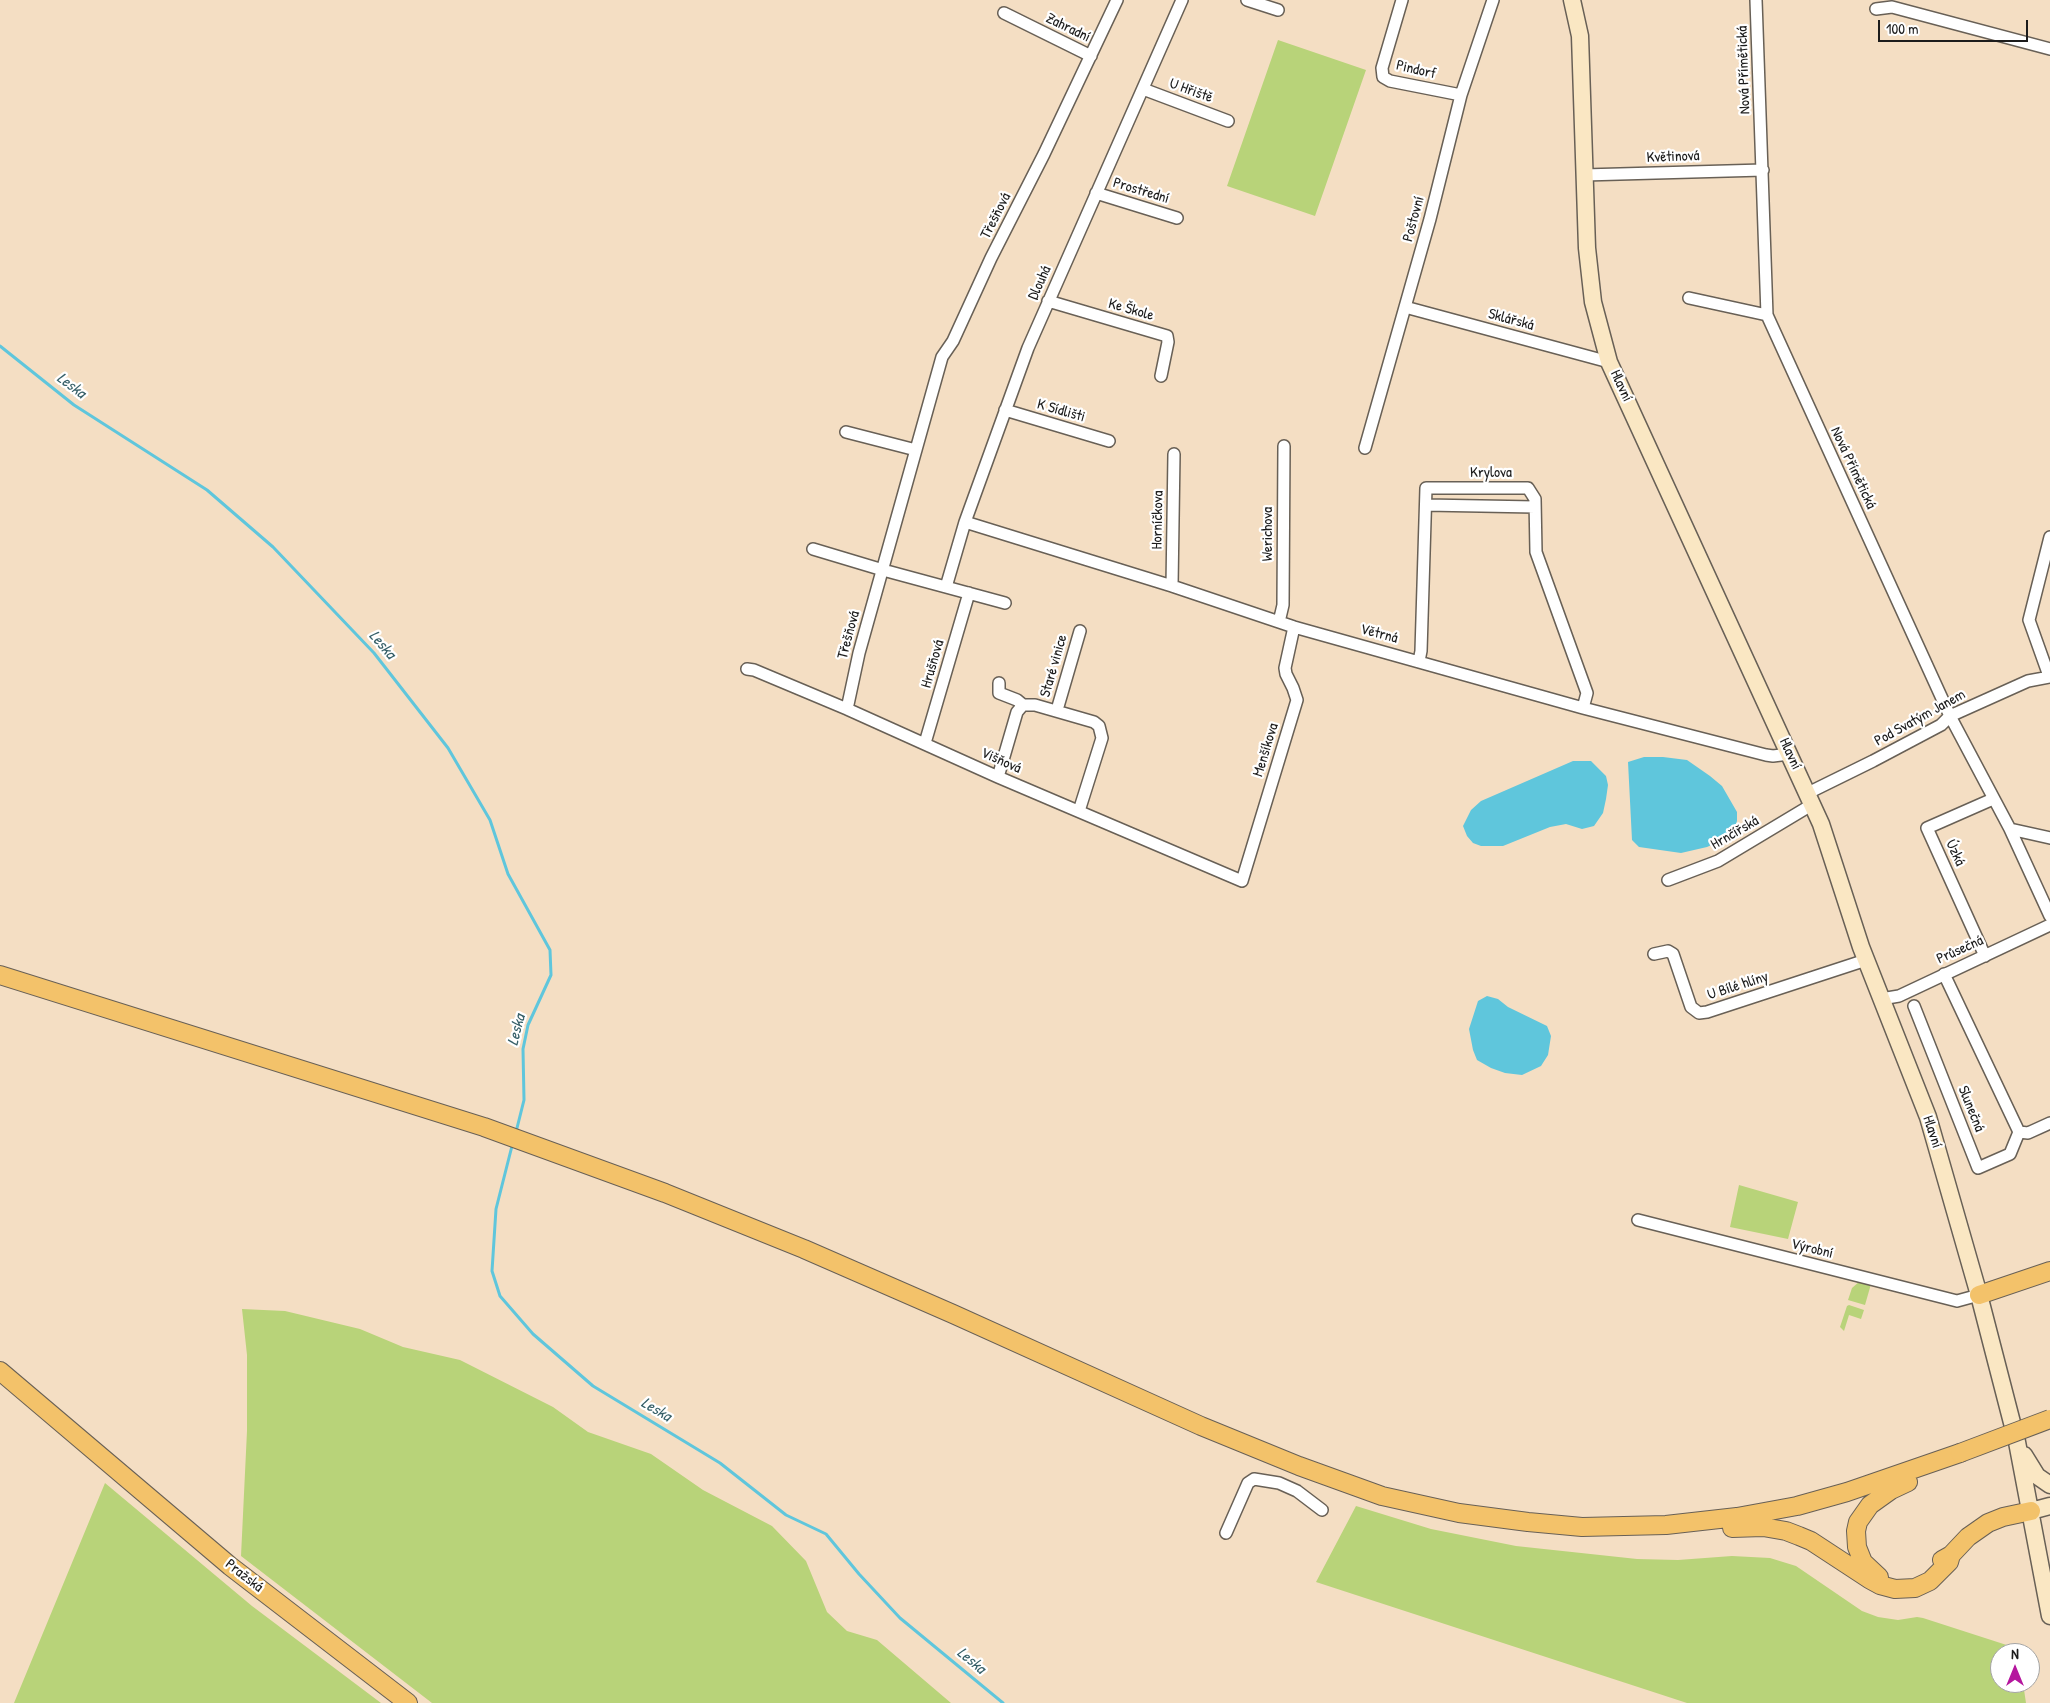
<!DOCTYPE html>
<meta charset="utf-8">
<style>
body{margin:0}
#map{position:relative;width:2050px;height:1703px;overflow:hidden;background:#f4dec3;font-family:"Patrick Hand",sans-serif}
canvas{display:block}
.north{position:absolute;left:1990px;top:1643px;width:50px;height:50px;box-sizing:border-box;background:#fff;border:1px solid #a4a4a4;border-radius:50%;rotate:0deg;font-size:14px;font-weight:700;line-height:20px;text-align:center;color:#1c1c1c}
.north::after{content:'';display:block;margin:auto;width:18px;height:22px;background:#b5179e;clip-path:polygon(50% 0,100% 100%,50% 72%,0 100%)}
.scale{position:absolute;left:1878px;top:20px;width:150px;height:22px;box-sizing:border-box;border:2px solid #1c1c1c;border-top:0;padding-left:6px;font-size:15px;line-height:18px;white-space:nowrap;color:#1c1c1c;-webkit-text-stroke:4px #fff;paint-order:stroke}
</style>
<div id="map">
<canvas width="2050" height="1703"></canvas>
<div class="north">N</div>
<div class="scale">100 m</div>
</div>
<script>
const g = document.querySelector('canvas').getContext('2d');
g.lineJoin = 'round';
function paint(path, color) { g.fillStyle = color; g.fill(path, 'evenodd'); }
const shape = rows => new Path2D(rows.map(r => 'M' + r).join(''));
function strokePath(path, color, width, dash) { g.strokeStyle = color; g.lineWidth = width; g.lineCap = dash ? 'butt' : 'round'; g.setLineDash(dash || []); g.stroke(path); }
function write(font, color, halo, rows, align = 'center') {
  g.font = font + ' "Patrick Hand",sans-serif'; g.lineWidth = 4.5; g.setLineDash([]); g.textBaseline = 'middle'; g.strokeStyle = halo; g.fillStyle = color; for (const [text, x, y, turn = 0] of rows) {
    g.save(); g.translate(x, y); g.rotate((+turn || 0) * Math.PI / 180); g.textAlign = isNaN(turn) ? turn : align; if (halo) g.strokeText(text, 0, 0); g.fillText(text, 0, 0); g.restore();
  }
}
const green = shape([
 [1278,40,1366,70,1315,216,1227,186],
 [1739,1185,1798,1202,1788,1239,1730,1227],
 [1860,1281,1871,1284,1865,1305,1848,1300,1852,1288],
 [1849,1305,1864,1310,1861,1319,1849,1315,1844,1331,1840,1327,1847,1306],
 [242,1309,285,1311,360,1329,403,1347,460,1360,553,1407,588,1432,651,1454,703,1490,772,1526,806,1561,827,1612,847,1631,877,1640,951,1703,432,1703,241,1556,247,1431,247,1355],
 [105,1483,252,1606,381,1703,14,1703],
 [1356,1506,1431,1529,1516,1546,1637,1559,1678,1560,1732,1556,1770,1558,1796,1566,1862,1611,1878,1617,1898,1620,1917,1617,1923,1618,2019,1649,2019,1653,2000,1653,2000,1683,2023,1683,2026,1703,1687,1703,1316,1582]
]);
const water = shape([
 [1644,757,1663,757,1687,760,1710,776,1722,786,1737,812,1737,821,1733,832,1725,839,1707,847,1681,853,1639,847,1632,840,1628,762],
 [1573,761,1591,761,1606,776,1608,785,1606,799,1603,813,1594,826,1582,829,1566,824,1550,827,1503,846,1481,846,1473,843,1467,836,1463,826,1471,810,1481,801],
 [1487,996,1498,999,1508,1007,1547,1026,1551,1036,1548,1055,1541,1066,1522,1075,1505,1073,1491,1068,1477,1060,1473,1050,1469,1029,1478,1001]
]);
const stream = shape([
 [0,346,74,405,207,490,273,547,374,653,448,748,490,820,508,874,550,950,551,975,528,1025,523,1049,524,1100,516,1132],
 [513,1142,496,1209,492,1271,500,1296,533,1334,593,1386,720,1463,786,1515,826,1534,859,1574,900,1618,1003,1703]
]);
const street = shape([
 [1247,0,1278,10],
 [1402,0,1382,68,1383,77,1390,81,1461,95],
 [1756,0,1767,315,1950,716,2010,829,2050,916],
 [1876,9,1892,7,2050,49],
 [1004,13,1091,56],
 [1143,89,1228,121],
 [1584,175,1763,170],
 [1096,193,1177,218],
 [1689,298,1767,315],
 [1048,301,1167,336,1168,342,1161,376],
 [1405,307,1609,362],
 [1005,410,1109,441],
 [846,432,916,450],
 [1365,448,1430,219,1461,95,1493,0],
 [1426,505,1535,507],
 [965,522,1172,586,1294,627,1583,708,1766,755,1773,756,1789,754],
 [813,549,883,570,1005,603],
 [1172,586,1174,454],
 [946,587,965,522,1028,348,1182,0],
 [1279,622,1283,605,1284,446],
 [1419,661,1421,651,1426,488,1528,488,1535,499,1536,552,1587,693,1583,708],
 [747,669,754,670,847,709,998,777,1242,881,1297,700,1293,688,1286,674,1285,668,1294,627],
 [2049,676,2029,620,2050,537],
 [999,683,999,693,1017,700,1023,705],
 [847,709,859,653,942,357,953,341,991,258,1044,154,1117,0],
 [1057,710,1080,631],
 [925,743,969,593],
 [998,777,1017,712,1023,705,1035,705,1094,722,1099,726,1102,738,1079,811],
 [1808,793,1873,761,1941,725,1950,716,2028,681,2050,677],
 [2010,829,2050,838],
 [1668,880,1718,861,1813,804],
 [1654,954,1668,951,1673,954,1691,1007,1699,1013,1707,1012,1866,960],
 [1985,956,1927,828,1993,799],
 [1944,974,2019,1132],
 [1881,999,1899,996,2050,925],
 [1914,1006,1978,1168,2010,1154,2019,1132],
 [2019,1132,2028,1133,2050,1123],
 [1638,1220,1957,1301,1979,1295],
 [1226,1533,1248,1483,1254,1479,1279,1483,1297,1491,1322,1510]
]);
const secondary = shape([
 [1572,0,1580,36,1587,248,1593,302,1609,362,1821,824,1861,947,1928,1117,1979,1295,2017,1442,2050,1616],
 [2024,1455,2037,1476,2050,1485],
 [2031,1511,2050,1506]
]);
const primary = shape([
 [0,975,484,1127,665,1193,804,1249,953,1314,1201,1426,1299,1466,1382,1496,1459,1513,1528,1522,1582,1527,1666,1525,1737,1517,1797,1506,1847,1492,1960,1453],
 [1979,1295,2050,1271],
 [0,1371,230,1566,408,1703],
 [1732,1528,1763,1527,1786,1531,1799,1536,1811,1541,1869,1579,1880,1585,1895,1589,1915,1588,1930,1581,1949,1562,1951,1555],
 [1942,1560,1951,1555,1968,1537,1988,1523,2003,1517,2031,1511],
 [1879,1577,1863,1562,1857,1547,1856,1531,1858,1522,1870,1505,1891,1490,1908,1482]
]);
const primaryBridge = shape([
 [1960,1453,2050,1419]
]);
const streetNames = [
 ["Zahradní",1068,28,26],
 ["Pindorf",1416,70,13],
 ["Nová Přímětická",1744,70,-92],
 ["U Hřiště",1191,91,20],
 ["Květinová",1673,157,-2],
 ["Prostřední",1141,191,17],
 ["Třešňová",996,216,-63],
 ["Poštovní",1414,219,-75],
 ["Dlouhá",1040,283,-66],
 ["Ke Škole",1131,310,16],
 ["Sklářská",1511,320,15],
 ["Hlavní",1621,386,65],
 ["K Sídlišti",1061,411,16],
 ["Nová Přímětická",1853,468,65],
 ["Krylova",1491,473],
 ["Horníčkova",1158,520,-89],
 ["Werichova",1268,534,-90],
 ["Větrná",1379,634,15],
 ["Třešňová",849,635,-75],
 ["Hrušňová",933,664,-74],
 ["Staré vinice",1054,666,-74],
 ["Pod Svatým Janem",1920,718,-29],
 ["Menšíkova",1266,750,-73],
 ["Hlavní",1790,754,65],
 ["Višňová",1001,761,24],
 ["Hrnčířská",1735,833,-30],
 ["Úzká",1955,853,65],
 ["Průsečná",1960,950,-24],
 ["U Bílé hlíny",1738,986,-18],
 ["Slunečná",1971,1109,68],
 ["Hlavní",1932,1132,72],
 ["Výrobní",1812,1249,14],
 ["Pražská",244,1576,38]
];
const waterNames = [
 ["Leska",71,386,37],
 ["Leska",382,645,49],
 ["Leska",517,1030,-76],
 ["Leska",656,1410,31],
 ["Leska",971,1661,40]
];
paint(green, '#b8d379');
paint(water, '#5fc6dc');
strokePath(stream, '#5fc6dc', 3);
strokePath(street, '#686056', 14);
strokePath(secondary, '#686056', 19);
strokePath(primary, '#686056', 20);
strokePath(street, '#fff', 11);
strokePath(secondary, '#fae7c3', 16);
strokePath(primary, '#f3c26a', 18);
strokePath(primaryBridge, '#686056', 20, []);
strokePath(primaryBridge, '#f3c26a', 18);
write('15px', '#1c1c1c', '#fff', streetNames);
write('italic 16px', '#376069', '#fff', waterNames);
</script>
